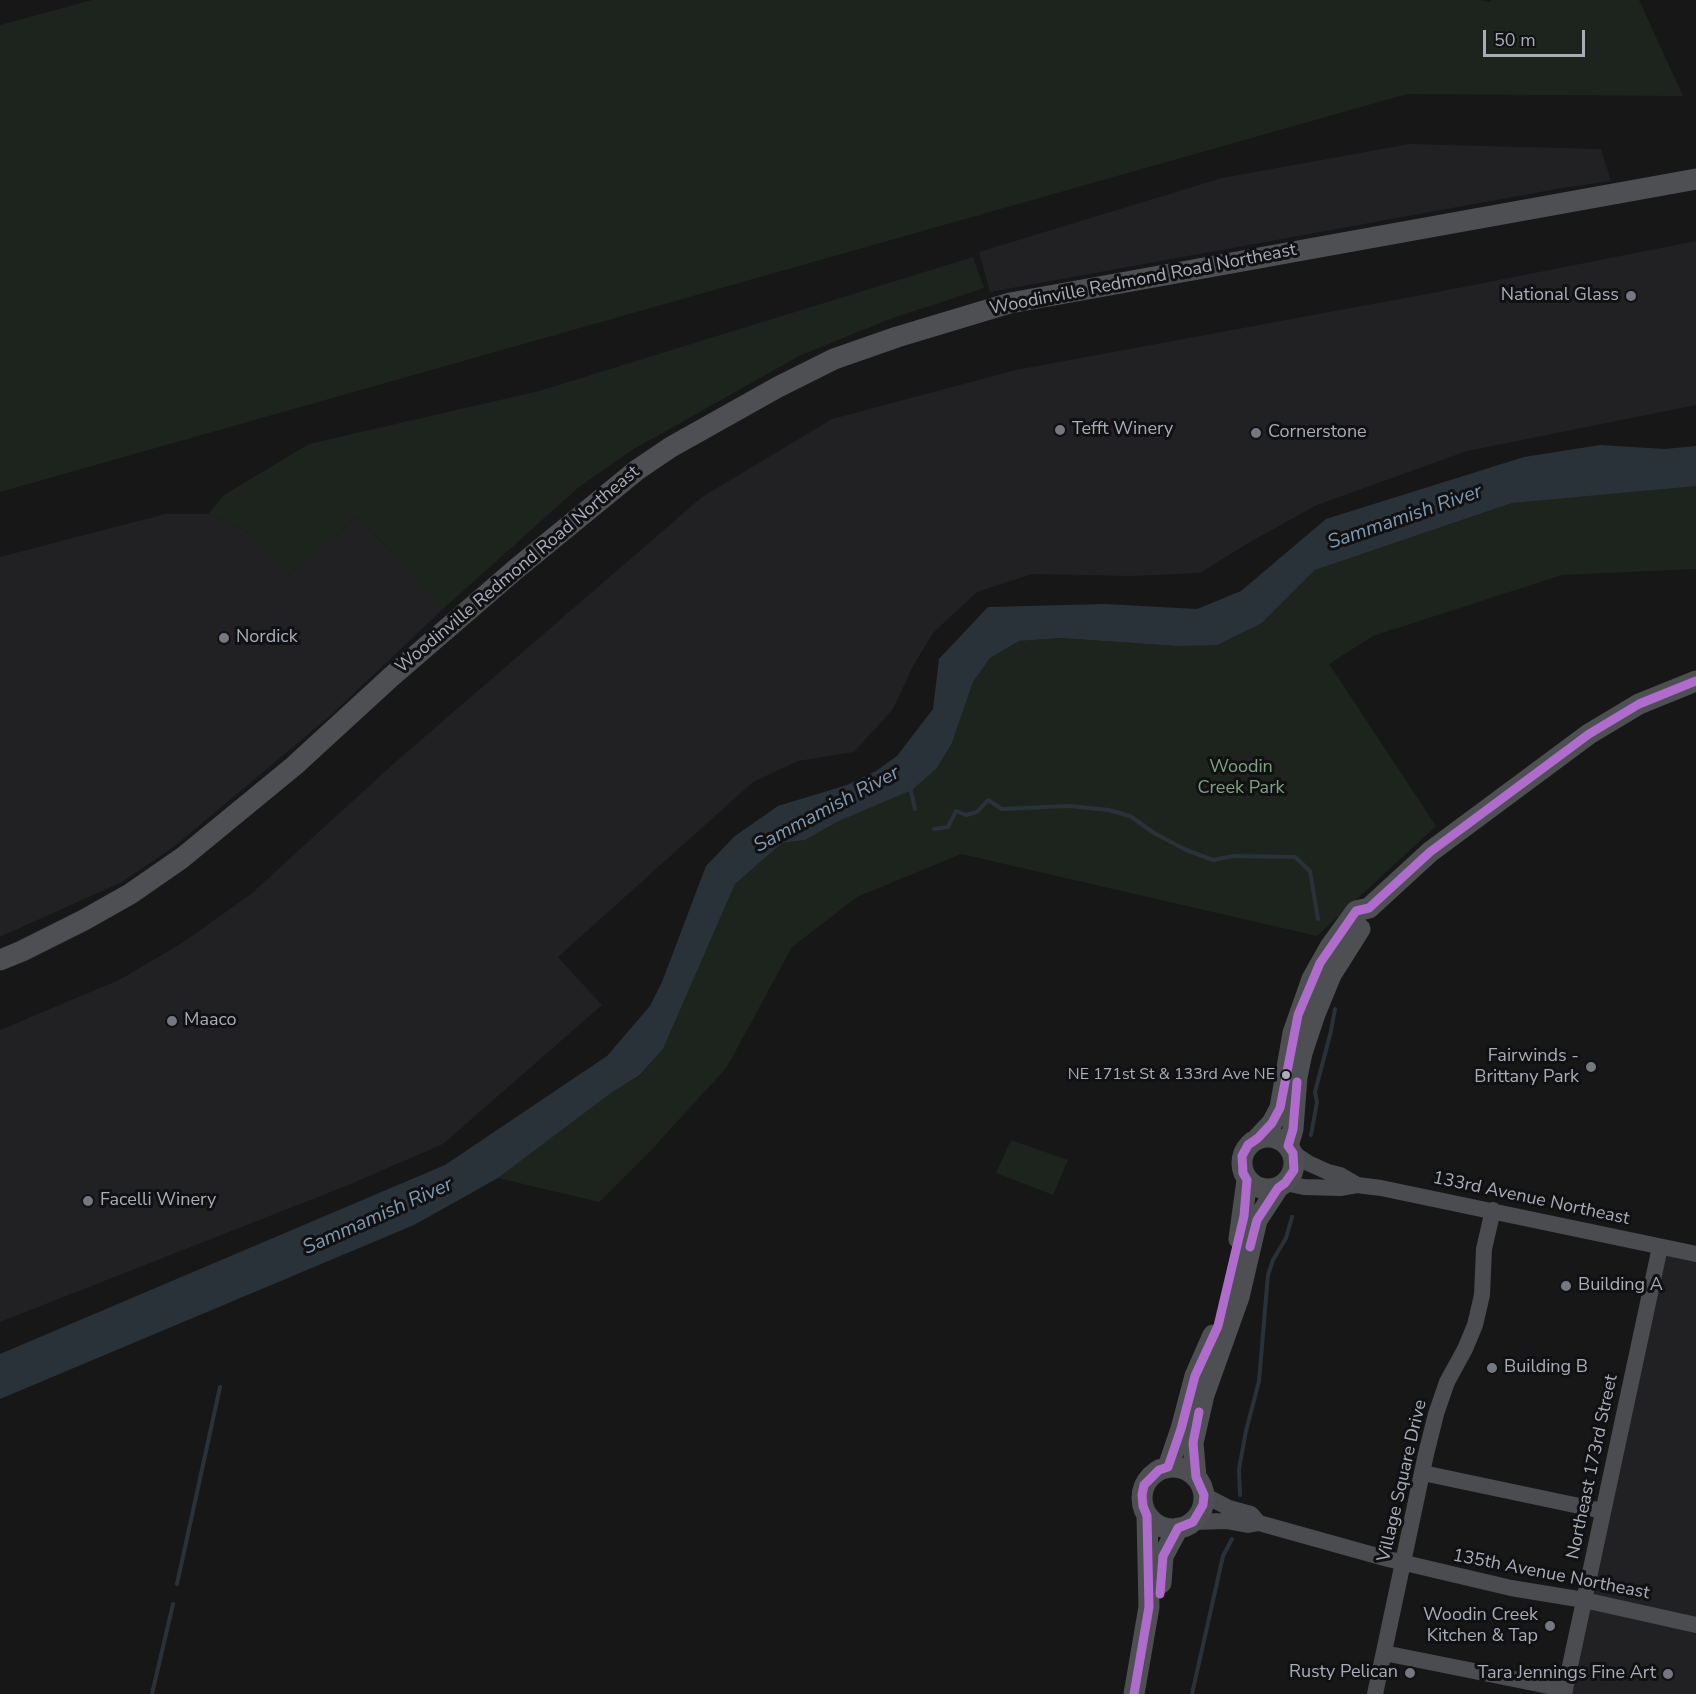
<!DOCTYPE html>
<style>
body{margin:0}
#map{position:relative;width:1696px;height:1694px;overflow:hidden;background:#171717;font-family:"Nunito Sans",sans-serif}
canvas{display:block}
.scale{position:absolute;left:1483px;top:30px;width:102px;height:27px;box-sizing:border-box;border:3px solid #a8adb8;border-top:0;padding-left:8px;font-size:18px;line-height:21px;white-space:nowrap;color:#a8adb8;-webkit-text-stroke:4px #111113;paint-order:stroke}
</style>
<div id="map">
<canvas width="1696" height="1694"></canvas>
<div class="scale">50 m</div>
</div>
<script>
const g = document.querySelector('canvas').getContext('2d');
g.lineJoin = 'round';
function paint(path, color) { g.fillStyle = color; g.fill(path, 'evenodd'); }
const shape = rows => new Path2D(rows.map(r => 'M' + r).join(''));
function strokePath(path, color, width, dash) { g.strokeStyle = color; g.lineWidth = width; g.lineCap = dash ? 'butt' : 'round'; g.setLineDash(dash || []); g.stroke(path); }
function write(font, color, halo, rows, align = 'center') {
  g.font = font + ' "Nunito Sans",sans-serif'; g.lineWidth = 6; g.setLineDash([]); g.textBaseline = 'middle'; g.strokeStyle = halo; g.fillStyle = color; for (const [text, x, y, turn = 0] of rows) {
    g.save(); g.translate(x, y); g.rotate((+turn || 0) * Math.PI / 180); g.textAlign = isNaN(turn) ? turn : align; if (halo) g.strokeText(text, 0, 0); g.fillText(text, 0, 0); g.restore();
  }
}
const built = shape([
 [1410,144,1601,149,1611,181,1562,188,990,292,979,252,1222,178],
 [1696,241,1696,405,1467,451,1317,505,1250,542,1200,573,1130,576,1032,574,977,592,933,633,913,666,893,709,854,752,798,761,753,782,558,957,602,1005,443,1144,346,1186,0,1322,0,1030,119,980,182,943,251,894,391,766,702,497,832,419,1016,370,1443,291],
 [165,514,208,514,244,530,272,555,289,575,358,516,443,609,331,715,175,846,122,882,0,937,0,557],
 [1660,1247,1696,1254,1696,1694,1565,1694]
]);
const green = shape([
 [92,0,1480,0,1489,2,1492,0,1639,0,1683,96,1407,94,0,492,0,25],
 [973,257,984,288,890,319,801,355,632,450,579,487,443,609,358,516,289,575,272,555,244,530,208,514,224,495,309,444,539,391],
 [1696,463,1696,569,1562,575,1373,636,1329,664,1436,826,1317,936,961,854,857,897,792,947,727,1067,655,1146,599,1202,498,1178,611,1093,640,1076,663,1049,735,884,782,843,805,840,839,821,911,790,937,768,952,743,973,682,990,658,1019,641,1060,638,1177,646,1262,623,1315,570,1512,503],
 [1011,1140,1068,1160,1053,1195,996,1173]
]);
const water = shape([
 [1600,445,1665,449,1696,446,1696,486,1512,503,1315,570,1262,623,1217,645,1177,646,1060,638,1019,641,990,658,973,682,952,743,937,768,912,790,839,821,805,840,782,843,735,884,663,1049,640,1075,611,1093,498,1178,414,1225,0,1399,0,1354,445,1165,607,1056,650,1006,662,982,706,866,735,836,778,806,847,785,876,771,897,756,933,709,939,659,988,607,1105,604,1197,609,1241,591,1326,519,1524,457]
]);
const stream = shape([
 [910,787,915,809],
 [934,829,948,827,956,811,966,815,977,812,988,800,1002,809,1069,806,1109,810,1130,816,1154,833,1186,850,1213,860,1234,856,1295,857,1310,871,1318,919],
 [1311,1135,1317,1102,1315,1092,1331,1031,1335,1009],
 [1240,1495,1239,1469,1246,1431,1259,1381,1268,1275,1273,1260,1286,1238,1292,1217],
 [177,1584,220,1387],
 [152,1694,173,1604],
 [1192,1694,1223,1556,1232,1539]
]);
const minor = shape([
 [1293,1153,1308,1163,1328,1172,1340,1175,1357,1185],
 [1285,1183,1304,1187,1340,1188,1357,1185,1381,1188,1696,1254],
 [1423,1473,1603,1511],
 [1204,1495,1229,1508,1251,1514,1259,1523,1388,1559,1511,1588,1584,1600,1696,1625],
 [1193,1522,1226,1521,1248,1525,1259,1523],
 [1384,1653,1554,1687],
 [1375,1694,1426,1454,1436,1414,1447,1382,1465,1349,1475,1325,1482,1295,1484,1249,1493,1210],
 [1564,1694,1660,1247]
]);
const major = shape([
 [1369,908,1430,852,1589,734,1639,704,1696,681],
 [0,960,22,951,84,920,130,894,182,858,294,766,391,677,516,569,637,470,671,447,778,387,834,359,897,337,1010,303,1696,179],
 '1242 1163a26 26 0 1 1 52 0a26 26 0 1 1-52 0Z',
 [1258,1138,1272,1123,1280,1108,1293,1033,1312,979,1330,947,1356,911,1369,908],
 [1288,1146,1293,1129,1297,1077,1302,1053,1315,1014,1331,975,1360,929],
 [1239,1239,1247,1180],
 '1142 1498a31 31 0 1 1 62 0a31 31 0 1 1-62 0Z',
 [1168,1467,1181,1429,1195,1376,1213,1335],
 [1196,1477,1193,1443,1204,1395,1239,1297,1257,1220,1278,1188],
 [1161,1583,1163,1556,1178,1528],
 [1134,1694,1149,1607,1147,1516]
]);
const bus1 = shape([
 [1369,908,1430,852,1589,734,1639,704,1696,681],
 [1250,1247,1257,1220,1278,1188,1285,1183,1294,1170,1293,1153,1288,1146,1293,1129,1297,1082],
 [1160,1594,1163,1556,1178,1528,1193,1522,1203,1505,1204,1495,1196,1477,1193,1443,1199,1412],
 [1134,1694,1149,1607,1147,1516,1143,1506,1142,1495,1144,1485,1159,1470,1168,1467,1181,1429,1195,1376,1218,1326,1244,1216,1247,1180,1243,1173,1242,1156,1248,1145,1258,1138,1272,1123,1280,1108,1298,1015,1320,963,1356,911,1369,908]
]);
const markers = [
 [1631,296,6,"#757880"],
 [1060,430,6,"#757880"],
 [1256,433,6,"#757880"],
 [224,638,6,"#757880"],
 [172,1021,6,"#757880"],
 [1591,1067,6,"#757880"],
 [1286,1075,5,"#a8adb8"],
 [88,1201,6,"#757880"],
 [1566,1286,6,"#757880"],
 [1492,1368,6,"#757880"],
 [1550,1626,6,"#757880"],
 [1410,1673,6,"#757880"],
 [1668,1674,6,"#757880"]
];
const busNames = [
 ["NE 171st St & 133rd Ave NE",1275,1075]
];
const streetNames = [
 ["Woodinville Redmond Road Northeast",1143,280,-11],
 ["Woodinville Redmond Road Northeast",518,570,-40],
 ["133rd Avenue Northeast",1531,1199,12],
 ["Northeast 173rd Street",1593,1467,-78],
 ["Village Square Drive",1403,1481,-77],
 ["135th Avenue Northeast",1551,1575,11]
];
const poiNames = [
 ["National Glass",1619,296,"right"],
 ["Tefft Winery",1072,430],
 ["Cornerstone",1268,433],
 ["Nordick",236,638],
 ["Maaco",184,1021],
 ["Fairwinds -",1579,1057,"right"],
 ["Brittany Park",1579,1078,"right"],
 ["Facelli Winery",100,1201],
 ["Building A",1578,1286],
 ["Building B",1504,1368],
 ["Woodin Creek",1538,1616,"right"],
 ["Kitchen & Tap",1538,1637,"right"],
 ["Rusty Pelican",1398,1673,"right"],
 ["Tara Jennings Fine Art",1656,1674,"right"]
];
const parkNames = [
 ["Woodin",1241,768],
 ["Creek Park",1241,789]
];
const waterNames = [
 ["Sammamish River",1405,518,-19],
 ["Sammamish River",827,810,-28],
 ["Sammamish River",378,1217,-24]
];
paint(built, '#212123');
paint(green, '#1d241e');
paint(water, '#2a3239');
strokePath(stream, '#2a3239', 4);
strokePath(minor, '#4b4c50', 16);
strokePath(major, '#4d4f52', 21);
strokePath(bus1, '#b06ccc', 9);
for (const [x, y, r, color] of markers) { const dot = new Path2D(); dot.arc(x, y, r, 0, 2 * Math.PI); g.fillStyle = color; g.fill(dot); strokePath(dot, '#111113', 2); }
write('16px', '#a8adb8', '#111113', busNames, 'right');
write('18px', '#a8adb8', '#111113', streetNames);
write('18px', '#a8adb8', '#111113', poiNames, 'left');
write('18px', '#7fa381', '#111113', parkNames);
write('italic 20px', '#7f9bb3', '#111113', waterNames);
</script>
